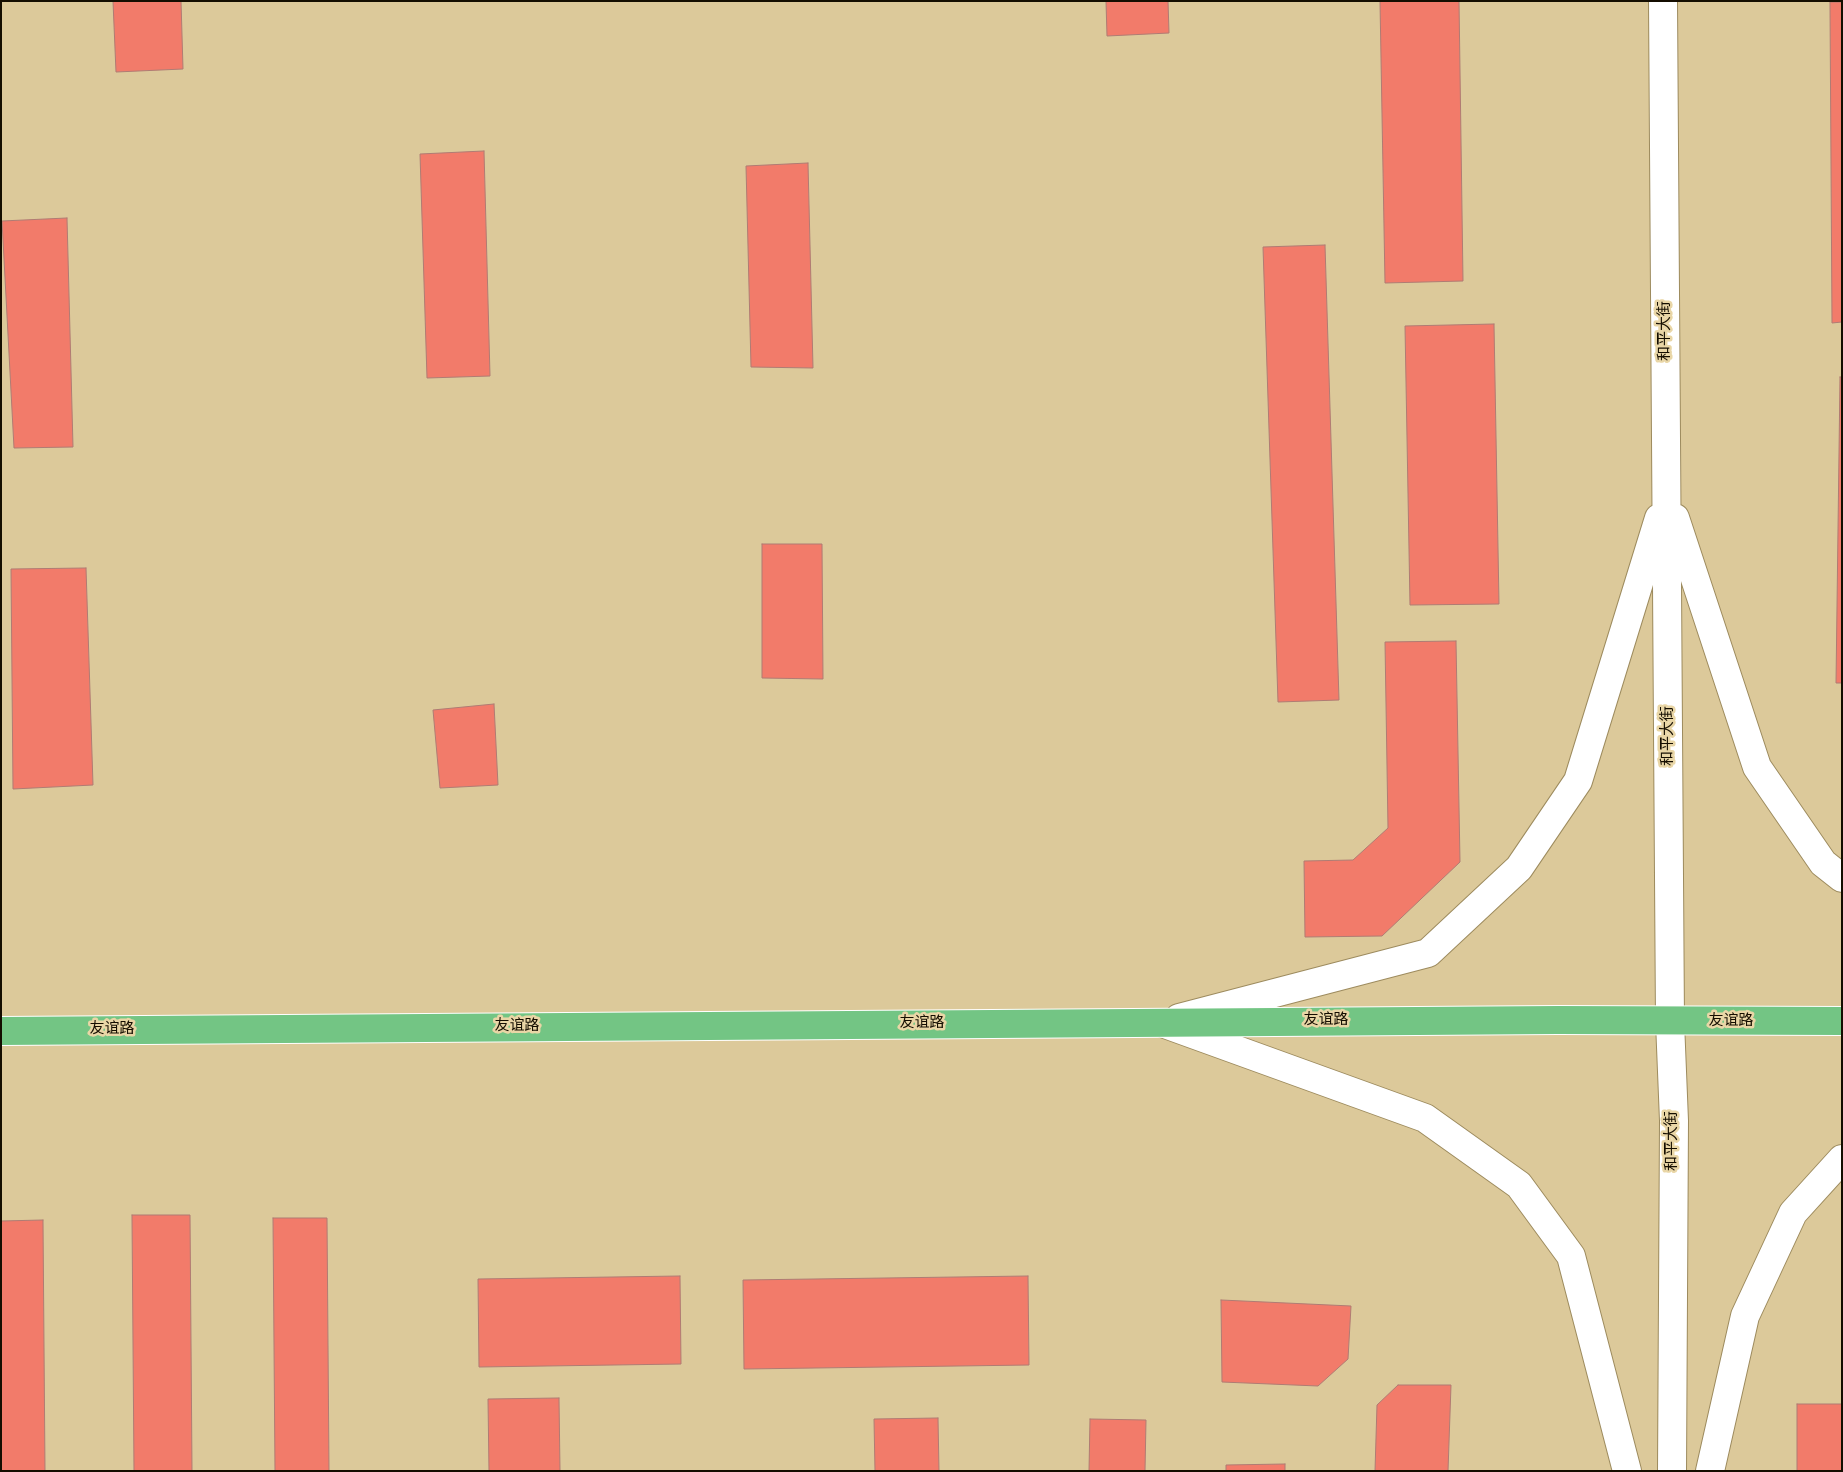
<!DOCTYPE html>
<meta charset="utf-8">
<style>
body{margin:0}
#map{position:relative;width:1843px;height:1472px;overflow:hidden;background:#dcc99a;font-family:"Source Sans 3",sans-serif}
canvas{display:block}
.frame{position:absolute;inset:0;border:2px solid #140d00;pointer-events:none}
</style>
<div id="map">
<canvas width="1843" height="1472"></canvas>
<div class="frame"></div>
</div>
<script>
const g = document.querySelector('canvas').getContext('2d');
g.lineJoin = 'round';
function paint(path, color) { g.fillStyle = color; g.fill(path, 'evenodd'); }
const shape = rows => new Path2D(rows.map(r => 'M' + r).join(''));
function strokePath(path, color, width, dash) { g.strokeStyle = color; g.lineWidth = width; g.lineCap = dash ? 'butt' : 'round'; g.setLineDash(dash || []); g.stroke(path); }
function write(font, color, halo, rows, align = 'center') {
  g.font = font + ' "Source Sans 3","Noto Sans SC",sans-serif'; g.lineWidth = 5; g.setLineDash([]); g.textBaseline = 'middle'; g.strokeStyle = halo; g.fillStyle = color; for (const [text, x, y, turn = 0] of rows) {
    g.save(); g.translate(x, y); g.rotate((+turn || 0) * Math.PI / 180); g.textAlign = isNaN(turn) ? turn : align; if (halo) g.strokeText(text, 0, 0); g.fillText(text, 0, 0); g.restore();
  }
}
const building = shape([
 [113,1,181,1,183,69,116,72,113,1],
 [1106,1,1168,1,1169,33,1107,36,1106,1],
 [1380,1,1459,1,1463,281,1385,283,1380,1],
 [1830,2,1842,2,1842,322,1832,323,1830,2],
 [484,151,490,376,427,378,420,154,484,151],
 [808,163,813,368,751,367,746,166,808,163],
 [67,218,73,447,14,448,2,221,67,218],
 [1325,245,1339,700,1278,702,1263,247,1325,245],
 [1494,324,1499,604,1410,605,1405,326,1494,324],
 [1840,377,1842,377,1842,683,1836,683,1840,377],
 [762,544,822,544,823,679,762,678,762,544],
 [86,568,93,785,13,789,11,569,86,568],
 [1456,641,1460,862,1382,936,1305,937,1304,861,1353,860,1388,828,1385,642,1456,641],
 [494,704,498,785,440,788,433,710,494,704],
 [132,1215,190,1215,192,1471,134,1471,132,1215],
 [273,1218,327,1218,329,1471,275,1471,273,1218],
 [43,1220,45,1471,1,1471,1,1221,43,1220],
 [680,1276,681,1364,479,1367,478,1279,680,1276],
 [1028,1276,1029,1365,744,1369,743,1280,1028,1276],
 [1221,1300,1351,1306,1348,1359,1318,1386,1222,1382,1221,1300],
 [1398,1385,1451,1385,1448,1471,1375,1471,1377,1405,1398,1385],
 [559,1398,560,1471,489,1471,488,1399,559,1398],
 [1797,1404,1842,1404,1842,1471,1797,1471,1797,1404],
 [938,1418,939,1471,875,1471,874,1419,938,1418],
 [1090,1419,1146,1420,1145,1471,1089,1471,1090,1419],
 [1285,1464,1285,1471,1226,1471,1226,1465,1285,1464]
]);
const secondary = shape([
 [1663,1,1670,1022,1674,1121,1672,1471],
 [1675,518,1757,767,1823,863,1842,878],
 [1179,1018,1428,953,1519,868,1578,781,1659,518],
 [1165,1024,1425,1118,1519,1185,1571,1256,1627,1471],
 [1710,1471,1745,1316,1793,1213,1842,1159]
]);
const highway = shape([
 [1,1031,1558,1020,1842,1021]
]);
const streetNames = [
 ["和平大街",1666,331,-90],
 ["和平大街",1669,736,-90],
 ["友谊路",1326,1021],
 ["友谊路",1731,1022],
 ["友谊路",922,1024],
 ["友谊路",517,1027],
 ["友谊路",112,1030],
 ["和平大街",1673,1141,-90]
];
paint(building, '#f27b6a');
strokePath(building, '#af7b73', 1);
strokePath(secondary, '#9d8b5e', 30);
strokePath(highway, '#fff', 30);
strokePath(secondary, '#fff', 28);
strokePath(highway, '#73c584', 28);
write('15px', '#140d00', '#e9d6a6', streetNames);
</script>
